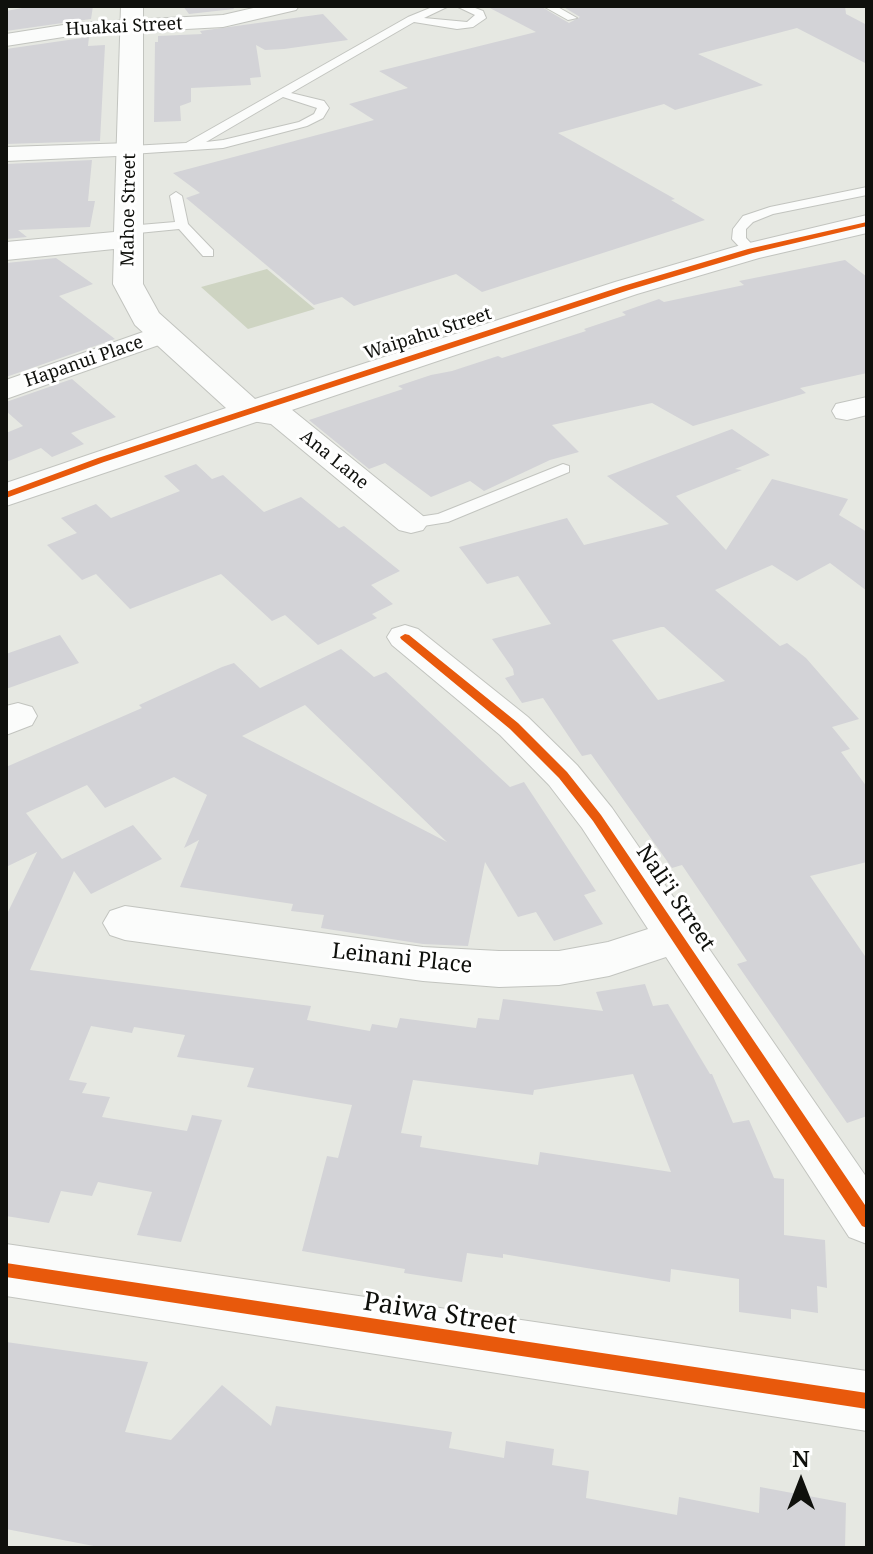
<!DOCTYPE html>
<style>
body{margin:0}
#map{position:relative;width:873px;height:1554px;overflow:hidden;background:#e6e8e2;font-family:"Noto Serif",serif}
canvas{display:block}
.frame{position:absolute;inset:0;border:8px solid #0f100c;pointer-events:none}
.north{position:absolute;left:761px;top:1442px;width:80px;height:80px;-webkit-text-stroke:6px #fff;paint-order:stroke;rotate:0deg;font-size:22px;font-weight:700;line-height:32px;text-align:center;color:#0f100c}
.north::after{content:'';display:block;margin:auto;width:28px;height:36px;background:#0f100c;clip-path:polygon(50% 0,100% 100%,50% 72%,0 100%)}
</style>
<div id="map">
<canvas width="873" height="1554"></canvas>
<div class="frame"></div>
<div class="north">N</div>
</div>
<script>
const g = document.querySelector('canvas').getContext('2d');
g.lineJoin = 'round';
function paint(path, color) { g.fillStyle = color; g.fill(path, 'evenodd'); }
const shape = rows => new Path2D(rows.map(r => 'M' + r).join(''));
function strokePath(path, color, width, dash) { g.strokeStyle = color; g.lineWidth = width; g.lineCap = dash ? 'butt' : 'round'; g.setLineDash(dash || []); g.stroke(path); }
function write(font, color, halo, rows, align = 'center') {
  g.font = font + ' "Noto Serif",serif'; g.lineWidth = 6; g.setLineDash([]); g.textBaseline = 'middle'; g.strokeStyle = halo; g.fillStyle = color; for (const [text, x, y, turn = 0] of rows) {
    g.save(); g.translate(x, y); g.rotate((+turn || 0) * Math.PI / 180); g.textAlign = isNaN(turn) ? turn : align; if (halo) g.strokeText(text, 0, 0); g.fillText(text, 0, 0); g.restore();
  }
}
const green = shape([
 [267,269,315,309,248,329,201,287]
]);
const building = shape([
 [33,6,93,6,91,19,6,31,6,11],
 [183,6,232,6,234,9,189,14],
 [486,6,540,6,569,23,580,17,562,6,845,6,846,14,867,25,867,64,797,28,698,54,763,85,675,110,664,104,558,133,675,199,671,200,705,220,482,292,456,274,354,306,342,297,314,305,186,198,200,193,173,173,374,120,349,104,408,88,379,71,536,32],
 [323,14,348,40,284,49,265,50,256,45,261,77,250,78,251,85,191,88,191,102,180,106,181,121,154,122,155,42,158,42,158,36,202,34,200,31],
 [89,37,88,46,105,45,100,141,6,144,6,49],
 [92,160,88,201,95,201,90,227,18,230,27,237,6,239,6,164],
 [56,258,93,284,59,296,115,339,6,377,6,263],
 [845,260,867,277,867,373,800,388,806,393,693,426,652,403,552,425,579,452,550,460,484,491,470,481,431,497,385,463,369,469,309,420,403,389,398,386,431,375,452,371,498,356,502,358,586,331,584,329,626,315,622,312,659,299,664,302,744,285,739,281],
 [72,379,116,417,71,433,84,444,52,457,41,448,6,462,6,433,23,426,6,411,6,402],
 [732,429,770,455,735,469,742,470,676,496,726,550,772,479,848,499,839,515,867,532,867,591,830,563,797,581,772,565,715,590,780,646,787,643,806,658,859,719,832,727,850,749,841,752,867,787,867,862,810,876,867,959,867,1116,847,1123,737,964,747,961,682,865,672,868,591,754,582,756,543,698,522,703,505,678,514,675,513,669,492,639,551,624,518,576,487,584,459,547,567,518,584,545,669,524,607,476],
 [661,627,664,627,725,681,658,700,612,640],
 [196,464,212,479,223,475,264,512,301,497,339,528,344,526,400,571,371,585,393,604,372,614,377,618,318,645,285,615,272,621,221,574,130,609,96,574,82,580,47,545,77,533,61,518,96,504,111,518,180,491,164,476],
 [60,635,79,663,6,689,6,654],
 [341,649,374,677,386,672,510,787,524,782,596,891,584,895,603,924,554,941,536,912,518,917,485,862,468,946,423,944,321,928,324,915,291,911,293,904,180,887,199,840,184,848,207,795,174,777,105,808,87,785,26,813,62,859,133,825,162,859,91,894,74,871,30,970,311,1006,307,1020,370,1031,372,1024,397,1028,400,1018,476,1028,478,1018,499,1020,503,999,603,1011,596,992,645,984,653,1006,668,1004,710,1074,712,1074,733,1123,749,1120,774,1178,784,1179,784,1235,825,1240,827,1288,817,1286,818,1313,791,1309,791,1319,739,1312,739,1279,671,1269,670,1282,503,1254,503,1258,467,1253,462,1282,404,1273,405,1269,302,1251,327,1156,338,1158,352,1105,247,1087,254,1068,177,1057,185,1035,134,1027,132,1033,91,1026,69,1080,87,1083,82,1093,110,1097,102,1117,187,1131,192,1115,222,1120,181,1242,137,1235,152,1192,98,1182,92,1196,61,1191,49,1223,6,1216,6,916,37,852,6,867,6,767,142,708,139,705,222,667,234,663,260,688],
 [305,705,447,842,242,736],
 [633,1074,671,1172,540,1152,538,1165,420,1147,422,1136,401,1133,413,1080,533,1095,534,1090],
 [6,1342,148,1362,125,1432,171,1440,222,1385,271,1426,276,1406,452,1432,449,1448,504,1458,506,1441,554,1449,552,1465,589,1471,586,1498,677,1515,679,1497,759,1513,760,1487,846,1503,845,1548,104,1548,6,1529]
]);
const service = shape([
 [435,6,449,6,424,18,467,22,475,15,456,6,470,6,483,11,486,18,473,27,457,29,414,22,291,93,324,101,329,108,323,118,307,126,223,148,131,154,125,150,131,146,186,143,408,17,435,6],
 [283,97,317,108,314,114,299,122,223,140,206,142,283,97],
 [543,6,556,6,577,18,568,20,543,6],
 [867,187,867,195,773,214,753,222,746,229,746,238,758,251,756,254,746,254,732,239,733,229,743,216,770,207,867,187],
 [176,192,182,196,188,224,213,250,213,256,203,256,179,229,128,234,121,230,128,226,175,222,170,196,176,192],
 [563,464,569,466,569,472,448,522,411,528,403,523,405,519,438,514,563,464]
]);
const minor = shape([
 [262,6,299,6,296,10,223,27,76,35,6,46,6,34,76,23,223,15,262,6],
 [131,143,139,145,143,150,139,155,6,161,6,147,131,143],
 [163,325,173,328,177,334,173,340,6,399,6,380,163,325],
 [867,397,867,415,847,420,836,418,832,411,836,404,867,397],
 [250,403,291,409,423,516,428,523,423,530,411,533,399,530,271,424,239,419,235,412,239,405,250,403],
 [405,625,418,629,528,717,577,765,612,808,867,1178,867,1244,849,1237,666,957,609,976,559,985,499,987,423,981,125,940,110,935,103,923,110,911,125,906,423,947,499,951,559,951,608,942,648,929,582,828,549,785,500,735,392,645,387,637,392,629,405,625],
 [18,703,32,707,37,716,32,725,6,735,6,706,18,703]
]);
const tertiary = shape([
 [121,6,143,6,143,284,159,313,255,399,615,282,741,245,867,215,867,233,759,258,637,294,6,506,6,483,226,408,135,325,113,284,114,249,6,260,6,242,114,232,121,6],
 [6,1244,867,1371,867,1431,6,1296,6,1244]
]);
const cycleway = shape([
 [867,222,867,226,753,253,629,290,104,462,6,498,6,492,98,458,623,286,748,249,867,222],
 [405,634,409,635,518,723,567,772,601,815,867,1208,867,1228,862,1226,593,821,559,778,510,729,401,639,400,637,405,634],
 [6,1263,867,1393,867,1409,6,1277,6,1263]
]);
const farStreetnames = [
 ["Huakai Street",124,27,-3],
 ["Mahoe Street",129,210,-89],
 ["Waipahu Street",428,334,-18],
 ["Hapanui Place",84,362,-19],
 ["Ana Lane",334,460,39]
];
const streetNames = [
 ["Nali'i Street",675,898,56],
 ["Leinani Place",402,959,6]
];
const nearStreetnames = [
 ["Paiwa Street",440,1314,9]
];
paint(green, '#ced4c2');
paint(building, '#d3d3d7');
strokePath(service, '#c2c4bf', 2);
strokePath(minor, '#c2c4bf', 2);
strokePath(tertiary, '#c2c4bf', 2);
paint(service, '#fbfcfb');
paint(minor, '#fbfcfb');
paint(tertiary, '#fbfcfb');
paint(cycleway, '#e8590c');
write('18px', '#0f100c', '#fff', farStreetnames);
write('22px', '#0f100c', '#fff', streetNames);
write('26px', '#0f100c', '#fff', nearStreetnames);
</script>
